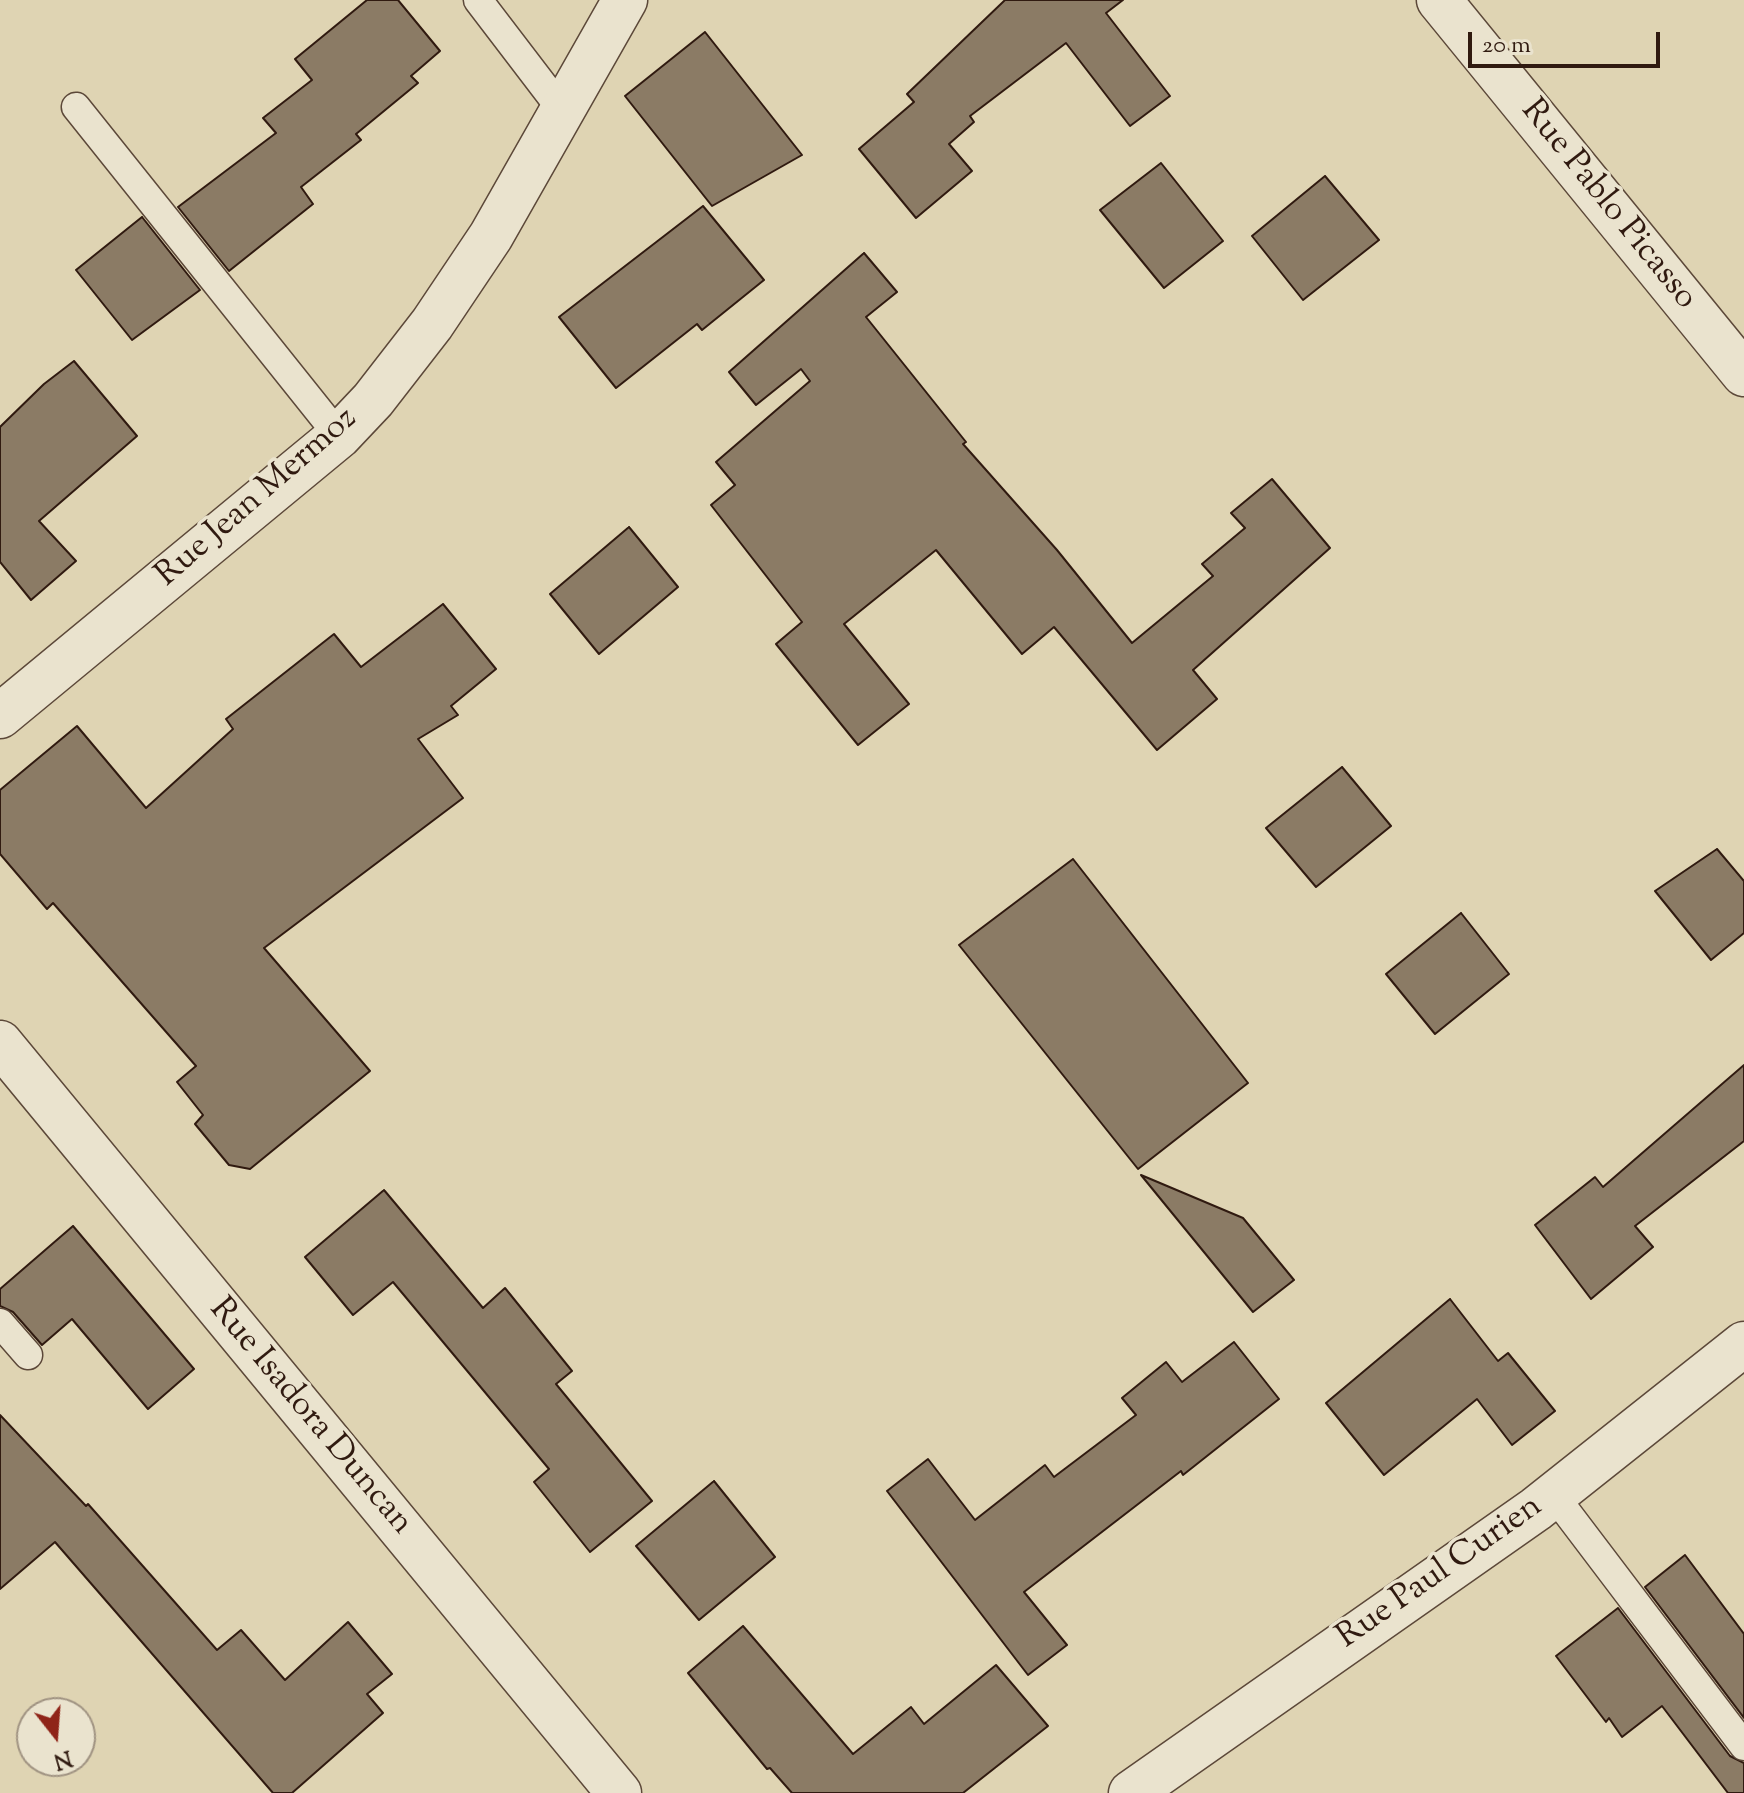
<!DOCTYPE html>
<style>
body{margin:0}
#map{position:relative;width:1744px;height:1793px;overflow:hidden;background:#dfd4b3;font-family:"Sorts Mill Goudy",serif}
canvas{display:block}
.north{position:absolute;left:16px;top:1697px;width:80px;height:80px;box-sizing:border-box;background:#eae3ce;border:2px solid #a09382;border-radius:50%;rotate:163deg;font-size:22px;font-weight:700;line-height:32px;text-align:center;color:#301a10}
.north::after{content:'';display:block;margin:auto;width:28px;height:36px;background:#8f2418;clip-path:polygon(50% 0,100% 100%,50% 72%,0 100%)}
.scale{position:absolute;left:1468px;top:32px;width:192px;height:36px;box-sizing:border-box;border:4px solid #301a10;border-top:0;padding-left:10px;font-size:24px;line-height:28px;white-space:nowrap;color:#301a10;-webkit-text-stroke:6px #eae3ce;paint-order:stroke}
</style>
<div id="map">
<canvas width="1744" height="1793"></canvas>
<div class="north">N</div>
<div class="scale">20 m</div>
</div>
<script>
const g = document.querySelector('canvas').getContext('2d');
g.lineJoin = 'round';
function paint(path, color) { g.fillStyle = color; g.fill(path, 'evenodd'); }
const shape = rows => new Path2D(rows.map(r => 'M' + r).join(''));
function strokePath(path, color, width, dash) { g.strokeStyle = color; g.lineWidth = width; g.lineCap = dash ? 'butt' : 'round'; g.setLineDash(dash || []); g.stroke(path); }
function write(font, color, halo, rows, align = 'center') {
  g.font = font + ' "Sorts Mill Goudy",serif'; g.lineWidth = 7; g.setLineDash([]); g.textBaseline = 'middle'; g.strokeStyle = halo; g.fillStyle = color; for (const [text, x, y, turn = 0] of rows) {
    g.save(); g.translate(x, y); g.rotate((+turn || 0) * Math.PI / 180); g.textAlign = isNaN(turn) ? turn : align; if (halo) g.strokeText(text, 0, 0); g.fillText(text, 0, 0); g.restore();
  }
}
const building = shape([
 [367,0,398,0,440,51,411,76,418,83,356,134,361,140,301,187,313,204,229,271,178,207,276,133,263,118,312,80,295,59,367,0],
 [1005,0,1123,0,1106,13,1170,96,1130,126,1066,43,970,116,974,122,949,144,972,171,916,218,859,149,914,102,907,94,1005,0],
 [705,32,802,155,712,206,625,96,705,32],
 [1161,163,1223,241,1164,288,1100,210,1161,163],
 [1325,176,1379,240,1303,300,1252,236,1325,176],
 [703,206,764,280,702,330,697,324,616,388,559,317,703,206],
 [142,217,200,290,132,340,76,270,142,217],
 [864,253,897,292,866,317,966,442,963,444,1057,550,1132,643,1213,576,1202,564,1245,528,1231,513,1272,479,1330,548,1193,670,1217,699,1157,750,1054,627,1022,654,936,550,844,624,909,704,858,745,776,644,802,622,711,505,735,485,716,462,810,381,801,369,756,405,729,372,864,253],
 [74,361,137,436,39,521,76,561,31,600,0,562,0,427,44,384,74,361],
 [629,527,678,587,599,654,550,594,629,527],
 [443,604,496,669,451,706,458,715,418,739,463,798,264,948,370,1071,250,1169,229,1165,195,1124,203,1115,177,1082,196,1066,53,903,47,909,0,854,0,790,77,726,146,808,233,729,226,719,334,634,361,667,443,604],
 [1342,767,1391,826,1316,887,1266,828,1342,767],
 [1717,849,1744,881,1744,933,1711,960,1655,891,1717,849],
 [1073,859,1248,1083,1138,1169,959,945,1073,859],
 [1461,913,1509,974,1435,1034,1386,974,1461,913],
 [1744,1065,1744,1141,1635,1226,1653,1247,1591,1299,1535,1225,1595,1177,1603,1187,1744,1065],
 [1141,1175,1243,1218,1294,1280,1253,1312,1141,1175],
 [384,1190,483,1308,505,1288,572,1371,556,1384,652,1501,590,1552,534,1482,549,1469,393,1282,353,1315,305,1257,384,1190],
 [73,1226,194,1369,148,1409,72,1319,42,1345,13,1312,0,1306,0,1289,73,1226],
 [1450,1299,1498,1361,1508,1353,1555,1411,1512,1445,1477,1399,1384,1475,1326,1403,1450,1299],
 [1234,1342,1279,1399,1183,1475,1181,1471,1024,1592,1067,1645,1028,1675,887,1491,928,1459,975,1520,1045,1465,1054,1477,1136,1415,1122,1398,1166,1362,1182,1382,1234,1342],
 [0,1415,86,1506,88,1504,217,1650,241,1630,285,1680,348,1622,392,1674,367,1694,383,1713,292,1793,273,1793,55,1542,0,1589,0,1415],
 [714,1481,775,1557,699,1620,636,1546,714,1481],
 [1685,1555,1744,1634,1744,1718,1645,1587,1685,1555],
 [1618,1608,1730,1756,1744,1763,1744,1793,1728,1793,1662,1706,1622,1737,1609,1718,1606,1722,1556,1656,1618,1608],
 [743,1626,853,1754,911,1707,924,1724,996,1665,1048,1726,963,1793,792,1793,770,1768,767,1769,688,1673,743,1626]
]);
const service = shape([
 [478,0,562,110],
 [76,107,339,436],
 [0,1323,28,1355],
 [1553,1494,1744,1746]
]);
const minor = shape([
 [1439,0,1744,374],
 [0,716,339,436,373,400,432,324,491,236,625,0],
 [0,1043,619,1793],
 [1131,1793,1536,1509,1744,1344]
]);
const streetNames = [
 ["Rue Pablo Picasso",1607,206,51],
 ["Rue Jean Mermoz",258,499,-41],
 ["Rue Isadora Duncan",309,1418,50],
 ["Rue Paul Curien",1441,1574,-35]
];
paint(building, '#8b7b65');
strokePath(building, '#301a10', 2);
strokePath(service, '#5c4839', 31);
strokePath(minor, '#5c4839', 47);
strokePath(service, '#eae3ce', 28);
strokePath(minor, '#eae3ce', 44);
write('34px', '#301a10', '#eae3ce', streetNames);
</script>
